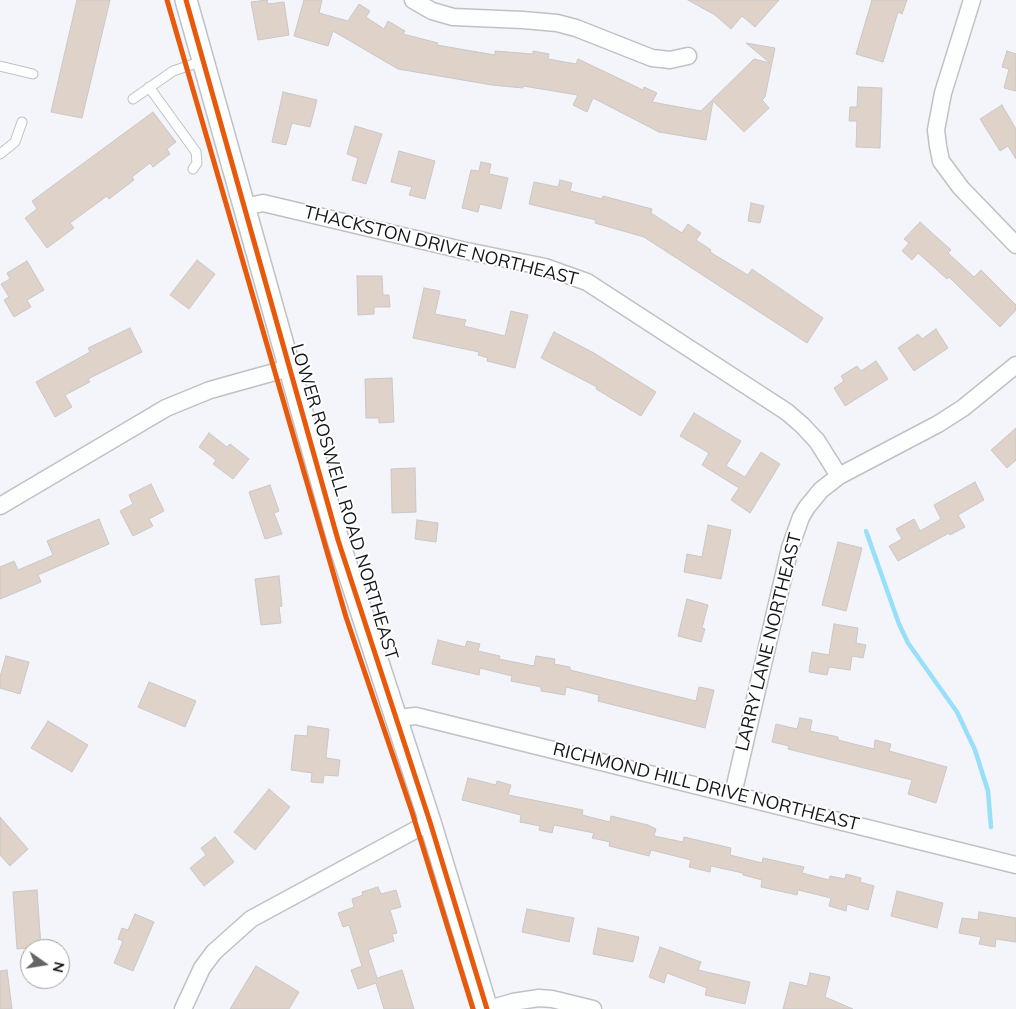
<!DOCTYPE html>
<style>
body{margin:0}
#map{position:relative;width:1016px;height:1009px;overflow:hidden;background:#f4f5fa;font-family:Mulish,sans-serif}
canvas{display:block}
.north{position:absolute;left:20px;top:939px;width:50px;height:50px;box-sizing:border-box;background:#fff;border:1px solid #a2a2a3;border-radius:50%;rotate:103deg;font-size:14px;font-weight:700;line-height:20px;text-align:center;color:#16171a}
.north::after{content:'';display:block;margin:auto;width:18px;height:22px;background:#646568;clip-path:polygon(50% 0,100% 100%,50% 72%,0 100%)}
</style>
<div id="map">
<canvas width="1016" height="1009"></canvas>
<div class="north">N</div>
</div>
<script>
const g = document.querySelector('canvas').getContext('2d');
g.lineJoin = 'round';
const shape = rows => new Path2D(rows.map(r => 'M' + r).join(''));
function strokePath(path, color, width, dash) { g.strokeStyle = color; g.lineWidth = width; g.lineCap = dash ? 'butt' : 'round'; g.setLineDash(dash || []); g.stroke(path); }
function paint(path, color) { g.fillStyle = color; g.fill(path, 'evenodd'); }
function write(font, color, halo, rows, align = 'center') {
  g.font = font + ' Mulish,sans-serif'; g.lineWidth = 4; g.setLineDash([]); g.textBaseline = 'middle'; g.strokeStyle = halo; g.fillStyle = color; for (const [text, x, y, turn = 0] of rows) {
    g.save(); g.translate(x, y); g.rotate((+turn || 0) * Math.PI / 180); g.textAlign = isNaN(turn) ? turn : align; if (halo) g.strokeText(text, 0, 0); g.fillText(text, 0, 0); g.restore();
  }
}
const stream = shape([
 [866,531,899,624,908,643,957,712,975,750,988,791,991,827]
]);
const building = shape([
 [77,0,110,0,82,118,51,112,77,0],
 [267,0,268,4,284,2,289,35,258,40,251,2,267,0],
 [304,0,322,0,319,13,348,21,359,4,370,11,366,17,384,29,388,21,405,31,403,34,438,43,437,45,495,55,495,51,533,54,533,51,549,54,548,59,576,64,578,59,643,90,644,87,657,93,652,102,701,111,754,59,770,63,746,43,775,48,765,97,762,100,769,108,744,132,713,101,706,140,659,132,593,98,587,112,573,105,578,95,523,86,523,88,492,85,398,69,333,31,328,46,294,36,304,0],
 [688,0,779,0,755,27,742,16,731,29,715,15,688,0],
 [872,0,907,0,902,14,898,12,883,62,856,54,872,0],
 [1007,51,1016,54,1016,91,1004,88,1009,69,1002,67,1007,51],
 [858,87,882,88,880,148,856,147,857,121,849,121,850,107,857,107,858,87],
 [283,92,317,100,310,127,292,123,286,145,272,142,283,92],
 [1002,105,1016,129,1016,159,1008,146,1000,151,980,119,1002,105],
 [153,112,176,142,167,149,170,154,153,167,150,163,132,177,134,180,109,199,107,196,70,223,74,228,47,248,25,218,37,209,32,201,153,112],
 [355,126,382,134,366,184,352,180,358,158,347,154,355,126],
 [399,151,435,161,425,199,409,195,412,187,391,182,399,151],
 [481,162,491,164,489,174,508,178,501,209,480,204,478,212,462,208,471,170,479,171,481,162],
 [560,180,572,183,570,191,602,199,603,196,652,209,651,213,682,233,688,224,701,233,696,240,711,250,710,252,748,275,752,269,823,318,807,343,644,237,595,223,596,220,529,204,534,182,558,187,560,180],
 [751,203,764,206,760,223,748,221,751,203],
 [920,222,951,250,948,253,974,277,981,270,1016,305,1016,310,1000,327,949,277,947,279,918,253,912,260,902,251,909,243,904,239,920,222],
 [197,260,215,274,189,309,170,295,197,260],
 [27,261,44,290,27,300,31,307,14,317,4,300,9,297,1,284,10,279,7,273,27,261],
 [357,276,382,276,383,295,389,295,390,307,374,307,374,314,358,315,357,276],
 [424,288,440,291,435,314,466,320,464,326,505,336,511,311,528,315,515,368,487,361,488,358,478,355,479,352,413,338,424,288],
 [130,328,142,352,88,379,90,382,65,395,72,407,55,417,36,382,90,352,88,348,130,328],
 [936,329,948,348,914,371,898,348,918,334,922,339,936,329],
 [554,332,594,353,656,392,641,416,596,389,597,387,541,358,554,332],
 [876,361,888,379,845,406,834,388,844,381,841,376,857,366,861,371,876,361],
 [392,378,394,422,379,423,379,418,366,418,365,379,392,378],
 [694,413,741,441,726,466,745,477,761,452,780,464,750,513,731,500,739,488,702,465,709,453,680,436,694,413],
 [1016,428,1016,460,1007,468,991,450,1016,428],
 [209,433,227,447,230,444,249,459,233,479,213,464,216,460,199,447,209,433],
 [415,468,416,512,392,513,391,469,415,468],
 [975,482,984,500,958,515,965,527,950,535,949,533,898,561,889,546,902,539,896,529,914,519,920,531,941,519,934,505,975,482],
 [151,484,164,511,149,519,153,526,133,536,120,511,133,504,129,495,151,484],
 [270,485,279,511,274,513,282,534,265,539,249,492,270,485],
 [99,519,109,544,38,575,41,582,0,599,0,567,14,561,18,570,53,555,47,541,99,519],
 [417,520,438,523,436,542,415,539,417,520],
 [708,525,731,530,721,579,684,572,687,554,702,557,708,525],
 [838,542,862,548,846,611,822,605,838,542],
 [279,576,282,606,279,607,281,623,261,625,255,579,279,576],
 [687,599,708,605,702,628,705,629,701,642,678,636,687,599],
 [834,624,858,628,856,643,866,645,863,658,852,656,850,670,829,667,827,675,809,672,812,652,829,655,834,624],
 [438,640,465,647,467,641,480,644,478,651,500,656,499,659,534,666,536,656,555,659,554,664,570,667,570,670,696,701,699,687,714,690,705,728,598,701,599,695,566,687,565,695,541,691,541,687,511,681,512,676,480,668,479,675,432,664,438,640],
 [6,656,29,662,20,694,0,688,0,677,6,656],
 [149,682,196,701,185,727,138,707,149,682],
 [800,718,812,720,810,731,838,737,838,740,874,749,875,740,891,744,889,751,947,767,936,803,908,794,912,780,788,749,789,746,772,742,776,724,797,729,800,718],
 [48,721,88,745,72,772,31,748,48,721],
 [308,726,329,729,326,758,340,760,338,776,324,775,323,783,311,782,312,773,291,770,295,735,307,736,308,726],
 [468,778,496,785,497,781,511,785,508,795,583,810,582,815,610,822,611,816,648,825,656,829,654,836,683,842,684,837,731,848,730,855,762,863,763,858,804,867,802,873,829,880,830,876,845,879,846,874,861,878,860,882,874,886,868,910,847,904,846,911,829,906,831,898,798,890,797,895,761,887,762,880,743,875,743,873,711,866,710,872,689,867,691,860,651,850,649,856,609,846,610,842,592,838,594,833,554,825,552,833,539,830,540,826,520,822,521,815,462,800,468,778],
 [269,789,290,807,255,850,234,832,269,789],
 [0,817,28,849,10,866,0,855,0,817],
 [215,837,234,862,204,886,190,868,206,855,201,848,215,837],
 [378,887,381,894,396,890,401,907,390,910,397,933,392,934,394,941,368,950,377,978,402,970,414,1009,384,1009,376,983,358,989,351,970,362,966,349,925,343,927,338,913,354,907,352,899,363,895,362,892,378,887],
 [37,890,41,947,17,949,13,892,37,890],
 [897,891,943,903,937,928,891,916,897,891],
 [527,909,574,918,569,942,522,932,527,909],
 [979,912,1016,918,1016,942,996,939,995,947,979,944,981,937,959,933,962,918,978,920,979,912],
 [135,914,154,922,133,971,114,963,123,941,118,939,122,928,128,930,135,914],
 [598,928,639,937,633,962,593,954,598,928],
 [660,947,701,962,698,970,750,982,745,1004,705,995,707,988,667,973,664,983,649,977,660,947],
 [256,966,299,992,289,1009,230,1009,256,966],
 [7,970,12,1009,0,1009,0,971,7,970],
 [810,973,830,977,825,997,853,1009,783,1009,790,982,807,986,810,973]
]);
const service = shape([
 [0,66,33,74],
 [149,87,196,152,197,163,193,169],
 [133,99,173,71,203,61],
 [0,154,15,142,22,122]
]);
const minor = shape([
 [413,0,432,11,453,17,523,20,557,23,576,28,652,58,670,60,688,56],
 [972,0,943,93,936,130,938,146,941,161,961,188,1016,245],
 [244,207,263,203,462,250,545,267,587,282,787,412,802,425,817,441,839,476],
 [0,506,166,408,210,390,289,368],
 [396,718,416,716,1016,865],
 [733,794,790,548,801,517,807,507,821,490,839,476,938,424,963,408,1016,365],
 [183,1009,202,968,214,952,251,919,430,822],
 [489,1009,513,1002,539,998,552,999,593,1009]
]);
const tertiary = shape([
 [186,0,338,540,430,822,487,1009]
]);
const cycleway = shape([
 [167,0,346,617,412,812,473,1009],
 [186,0,338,540,430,822,487,1009]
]);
const streetNames = [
 ["THACKSTON DRIVE NORTHEAST",441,246,14],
 ["LOWER ROSWELL ROAD NORTHEAST",344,502,73],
 ["LARRY LANE NORTHEAST",769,642,-76],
 ["RICHMOND HILL DRIVE NORTHEAST",706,787,14]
];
strokePath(stream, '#98dff9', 4.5);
paint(building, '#dfd2c9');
strokePath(building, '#c9c7c8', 1);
strokePath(service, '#c0c1c5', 11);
strokePath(minor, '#c0c1c5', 19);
strokePath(tertiary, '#c0c1c5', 24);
strokePath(service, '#fdfefe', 9);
strokePath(minor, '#fdfefe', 16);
strokePath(tertiary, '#fdfefe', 21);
strokePath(cycleway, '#e8590c', 5);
write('18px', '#16171a', '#fff', streetNames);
</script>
